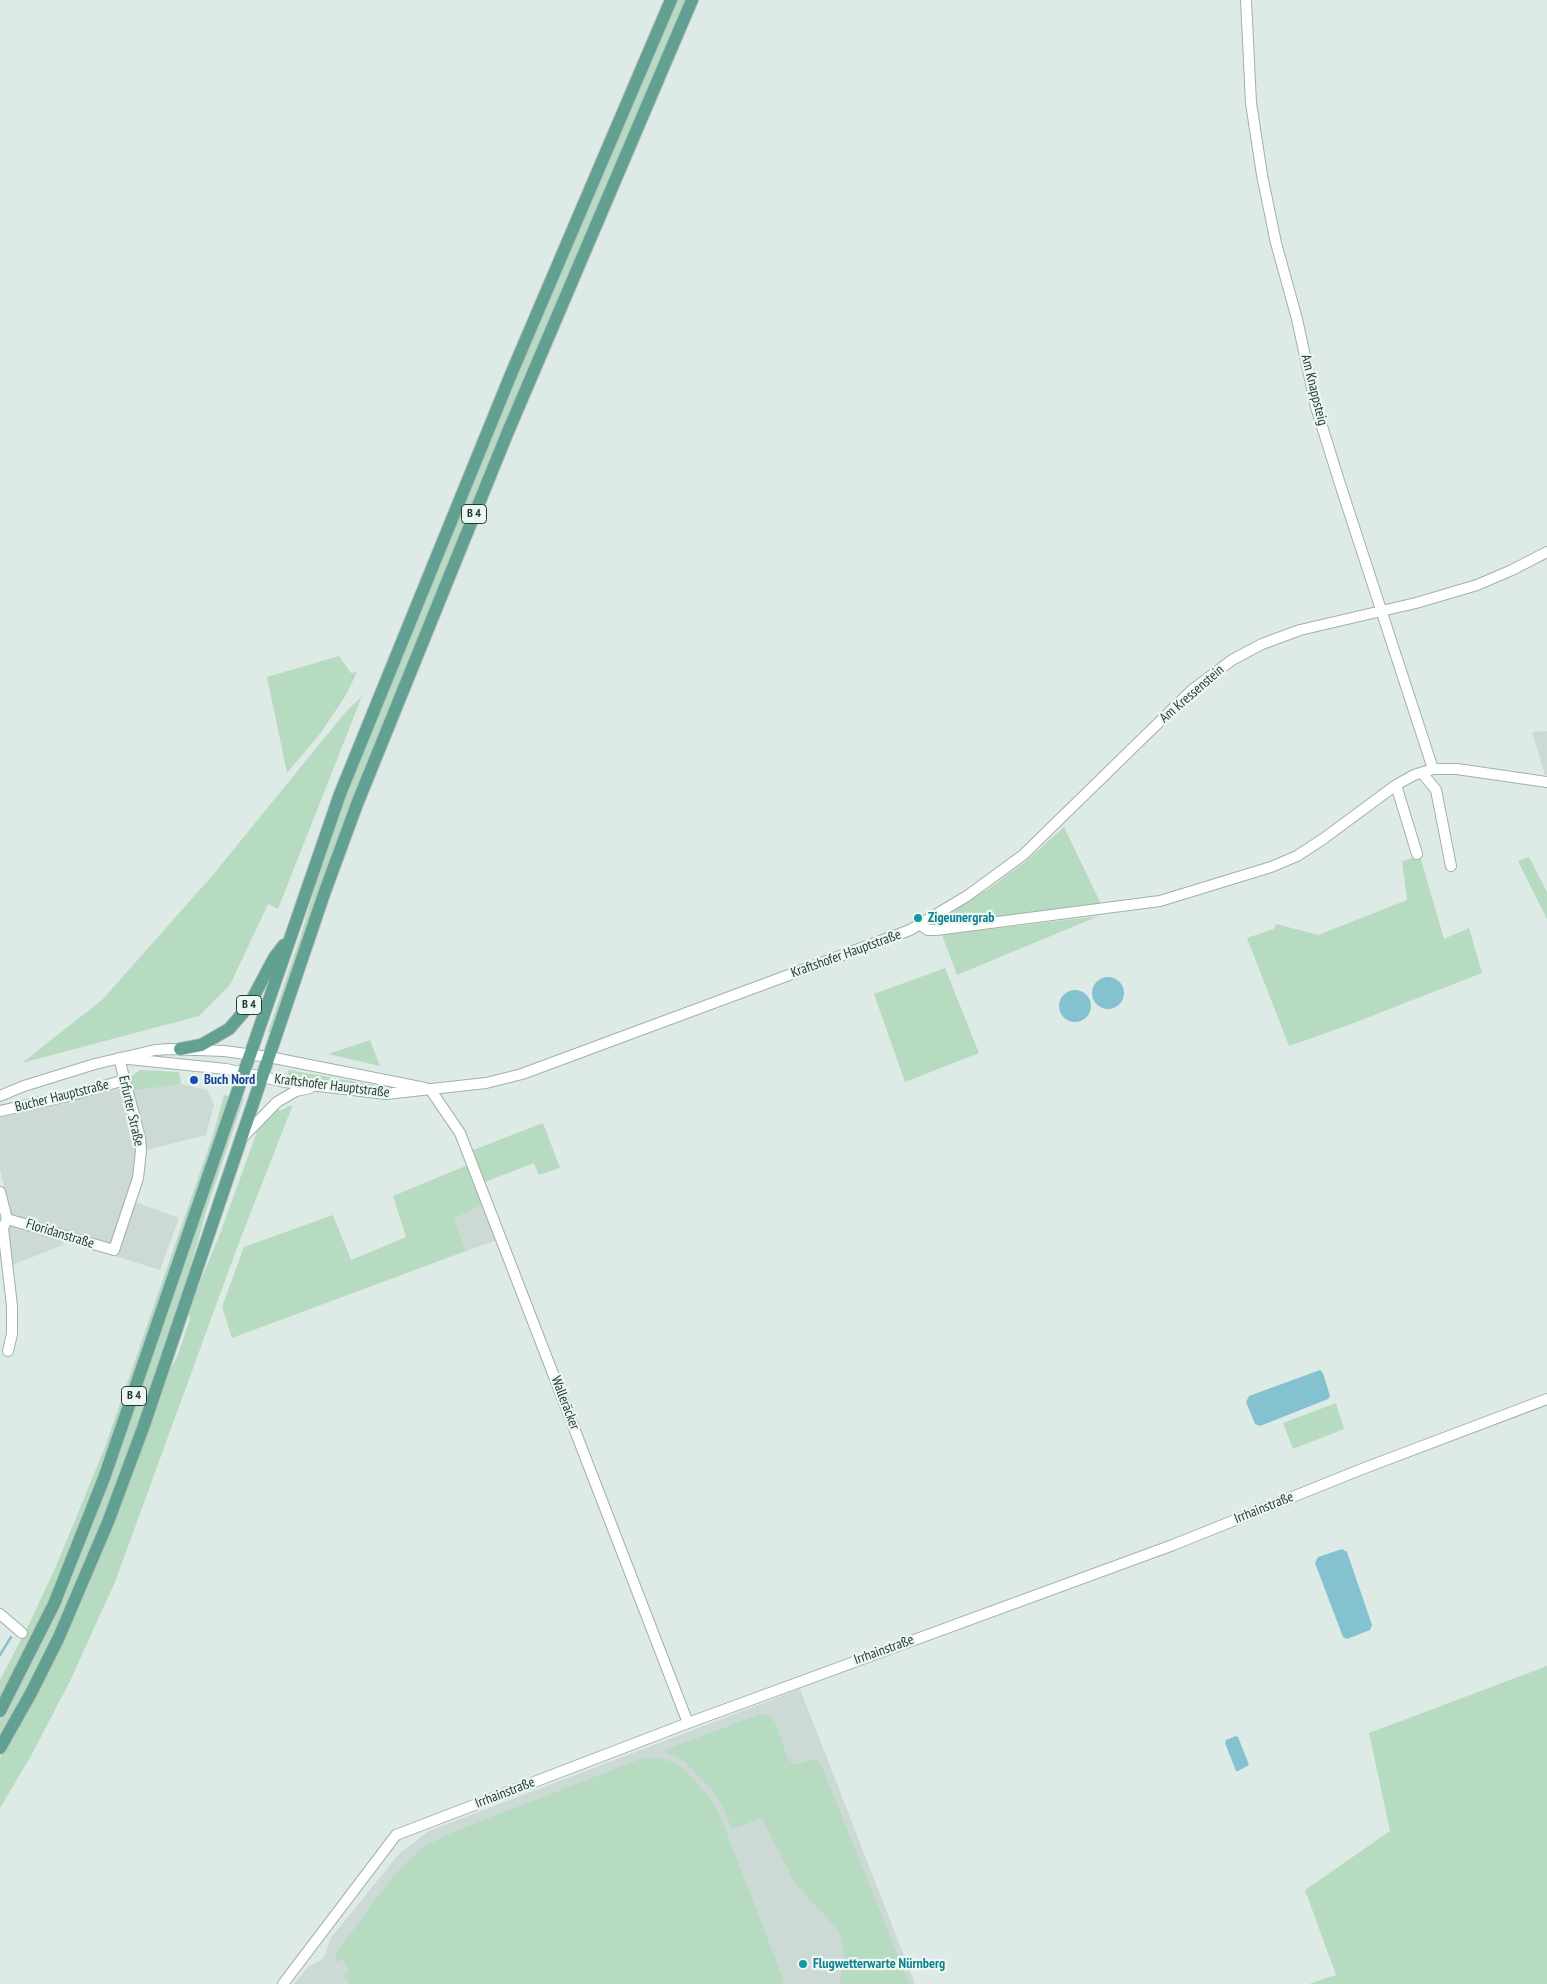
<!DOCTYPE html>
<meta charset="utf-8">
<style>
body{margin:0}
canvas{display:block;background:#deeae5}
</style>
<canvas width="1547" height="1984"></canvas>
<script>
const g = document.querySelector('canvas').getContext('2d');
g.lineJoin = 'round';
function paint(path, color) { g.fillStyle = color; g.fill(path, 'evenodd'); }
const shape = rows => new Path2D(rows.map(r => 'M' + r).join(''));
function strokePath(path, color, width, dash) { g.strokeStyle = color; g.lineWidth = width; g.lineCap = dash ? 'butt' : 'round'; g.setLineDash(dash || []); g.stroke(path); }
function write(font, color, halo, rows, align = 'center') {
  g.font = font + ' "PT Sans Narrow",sans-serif'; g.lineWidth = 4.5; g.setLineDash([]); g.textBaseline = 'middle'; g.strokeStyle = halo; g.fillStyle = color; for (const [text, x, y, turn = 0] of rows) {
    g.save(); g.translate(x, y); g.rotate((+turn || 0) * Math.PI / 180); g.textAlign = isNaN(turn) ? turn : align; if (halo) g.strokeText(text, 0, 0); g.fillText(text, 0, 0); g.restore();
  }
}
const built = shape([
 [1547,731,1547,775,1545,775,1532,732],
 [181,1084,207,1090,214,1105,206,1135,146,1150,144,1165,133,1201,179,1218,160,1270,64,1240,63,1245,12,1265,7,1229,11,1214,0,1169,0,1117,118,1089,132,1091],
 [482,1204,497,1240,466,1251,454,1219],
 [800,1689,915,1984,294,1984,308,1967,321,1960,325,1955,330,1939,399,1854,429,1831]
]);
const green = shape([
 [676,0,686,0,488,463,353,800,272,1032,268,1032,301,935,331,832,480,459],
 [339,656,351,673,357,672,346,695,320,734,287,773,267,677],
 [362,696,278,909,268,904,230,985,199,1016,22,1063,103,999,212,876,344,714],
 [1064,827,1102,906,937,924,936,921,988,889,1025,862],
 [1420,856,1444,939,1469,928,1482,973,1346,1026,1289,1046,1247,938,1274,929,1276,924,1318,935,1407,900,1402,861],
 [1529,857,1547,892,1547,919,1518,861],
 [1099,916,957,975,942,935],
 [945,968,979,1053,905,1082,874,994],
 [370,1040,380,1066,328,1054],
 [140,1070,179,1072,181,1084,132,1091,130,1080,131,1077],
 [289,1070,374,1085,375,1087,322,1082,287,1076],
 [224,1095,229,1096,228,1100,110,1447,63,1567,38,1624,0,1699,0,1680,28,1626,57,1564,105,1447,214,1132],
 [241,1098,244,1098,207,1208,183,1294,120,1474,74,1590,40,1663,0,1737,0,1720,22,1679],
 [291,1105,292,1107,238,1245,115,1582,70,1681,32,1754,0,1808,0,1758,8,1745,165,1378,177,1357,190,1319,188,1312,221,1231,258,1129,277,1107,280,1111],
 [543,1123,560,1168,539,1175,534,1163,485,1182,473,1150],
 [468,1165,482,1204,454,1219,466,1251,232,1338,222,1307,244,1247,333,1215,351,1260,406,1237,393,1196],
 [1336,1403,1344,1429,1293,1449,1283,1423],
 [1547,1666,1547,1984,1309,1984,1336,1975,1305,1890,1390,1831,1369,1733],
 [760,1714,768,1716,775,1722,788,1759,793,1764,800,1764,811,1760,818,1761,822,1767,909,1984,840,1984,844,1952,838,1930,795,1883,762,1818,732,1829,722,1805,713,1791,684,1761,663,1751],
 [654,1758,670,1761,681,1766,711,1799,720,1816,785,1984,350,1984,343,1975,349,1972,344,1959,336,1962,336,1954,393,1876,411,1858,426,1846,442,1837,479,1822,638,1760]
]);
const water = shape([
 '1092 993a16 16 0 1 1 32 0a16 16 0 1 1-32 0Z',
 '1059 1006a16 16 0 1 1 32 0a16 16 0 1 1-32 0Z',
 [1320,1370,1323,1373,1330,1396,1328,1399,1260,1426,1255,1424,1246,1402,1249,1396],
 [1342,1549,1347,1552,1372,1625,1370,1630,1347,1639,1343,1637,1315,1563,1318,1557],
 [1236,1736,1238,1737,1249,1765,1238,1771,1236,1771,1225,1743,1226,1740]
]);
const stream = shape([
 [0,1655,11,1637]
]);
const minor = shape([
 [1246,0,1251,103,1262,175,1276,243,1297,319,1316,407,1340,484,1433,769],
 [1422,773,1436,790,1451,866],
 [1396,785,1417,854],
 [920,925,928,930,936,930,1160,901,1271,867,1297,856,1323,839,1396,785,1414,775,1433,769,1457,769,1547,782],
 [119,1058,226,1069,285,1082,386,1094,486,1083,522,1074,910,930,967,896,1023,855,1192,690,1232,660,1262,644,1300,630,1416,603,1477,585,1512,570,1547,552],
 [430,1089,460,1133,688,1723],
 [0,1096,24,1086,95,1064,155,1050,169,1049,224,1051,269,1057,425,1088],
 [0,1111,68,1096,125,1080],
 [243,1137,277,1102,296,1091,310,1088],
 [0,1192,7,1219,3,1228,12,1306,12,1334,8,1351],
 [7,1219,114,1250,138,1178,141,1151,140,1138,119,1058],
 [0,1614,22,1633],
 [283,1984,396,1835,688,1723,1173,1545,1362,1469,1547,1399]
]);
const major = shape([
 [180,1049,201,1045,229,1029,248,1007,274,958,284,945],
 [0,1711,54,1604,104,1478,340,794,512,372,671,0],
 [0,1748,31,1693,59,1637,108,1522,143,1428,324,894,357,804,507,434,692,0]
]);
const markers = [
 [918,918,5,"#0f9aa8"],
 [194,1080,5,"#1a4fb4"],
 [803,1964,5,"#0f9aa8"]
];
const shields = [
 [474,514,25],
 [249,1005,25],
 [134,1396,25]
];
const shieldNames = [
 ["B 4",474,514],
 ["B 4",249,1005],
 ["B 4",134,1396]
];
const streetNames = [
 ["Am Knappsteig",1314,390,76],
 ["Am Kressenstein",1192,694,-41],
 ["Kraftshofer Hauptstraße",846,954,-20],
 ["Kraftshofer Hauptstraße",332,1086,7],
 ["Bucher Hauptstraße",62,1096,-14],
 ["Erfurter Straße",131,1111,77],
 ["Floridanstraße",60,1234,17],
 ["Walleräcker",565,1403,69],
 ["Irrhainstraße",1264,1508,-22],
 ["Irrhainstraße",884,1650,-20],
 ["Irrhainstraße",505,1793,-21]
];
const cultureNames = [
 ["Zigeunergrab",928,918],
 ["Flugwetterwarte Nürnberg",813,1964]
];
const transitNames = [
 ["Buch Nord",204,1080]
];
paint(built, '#ccd9d4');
paint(green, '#b6dbc1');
paint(water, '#85c2d0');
strokePath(stream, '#85c2d0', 2.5);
strokePath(minor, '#a1b1ac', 12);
strokePath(major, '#bcc4c2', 14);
strokePath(minor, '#fff', 10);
strokePath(major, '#62a091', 12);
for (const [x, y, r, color] of markers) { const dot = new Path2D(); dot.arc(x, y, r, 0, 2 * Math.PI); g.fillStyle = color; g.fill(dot); strokePath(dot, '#eef6f2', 2); }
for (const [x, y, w] of shields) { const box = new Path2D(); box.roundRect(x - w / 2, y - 9.5, w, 19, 4); g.fillStyle = '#eef6f2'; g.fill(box); strokePath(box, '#1f3933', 1); }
write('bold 12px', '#1f3933', null, shieldNames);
write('14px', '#1f3933', '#eef6f2', streetNames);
write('bold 14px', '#0d838f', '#eef6f2', cultureNames, 'left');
write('bold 14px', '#164399', '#eef6f2', transitNames, 'left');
</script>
